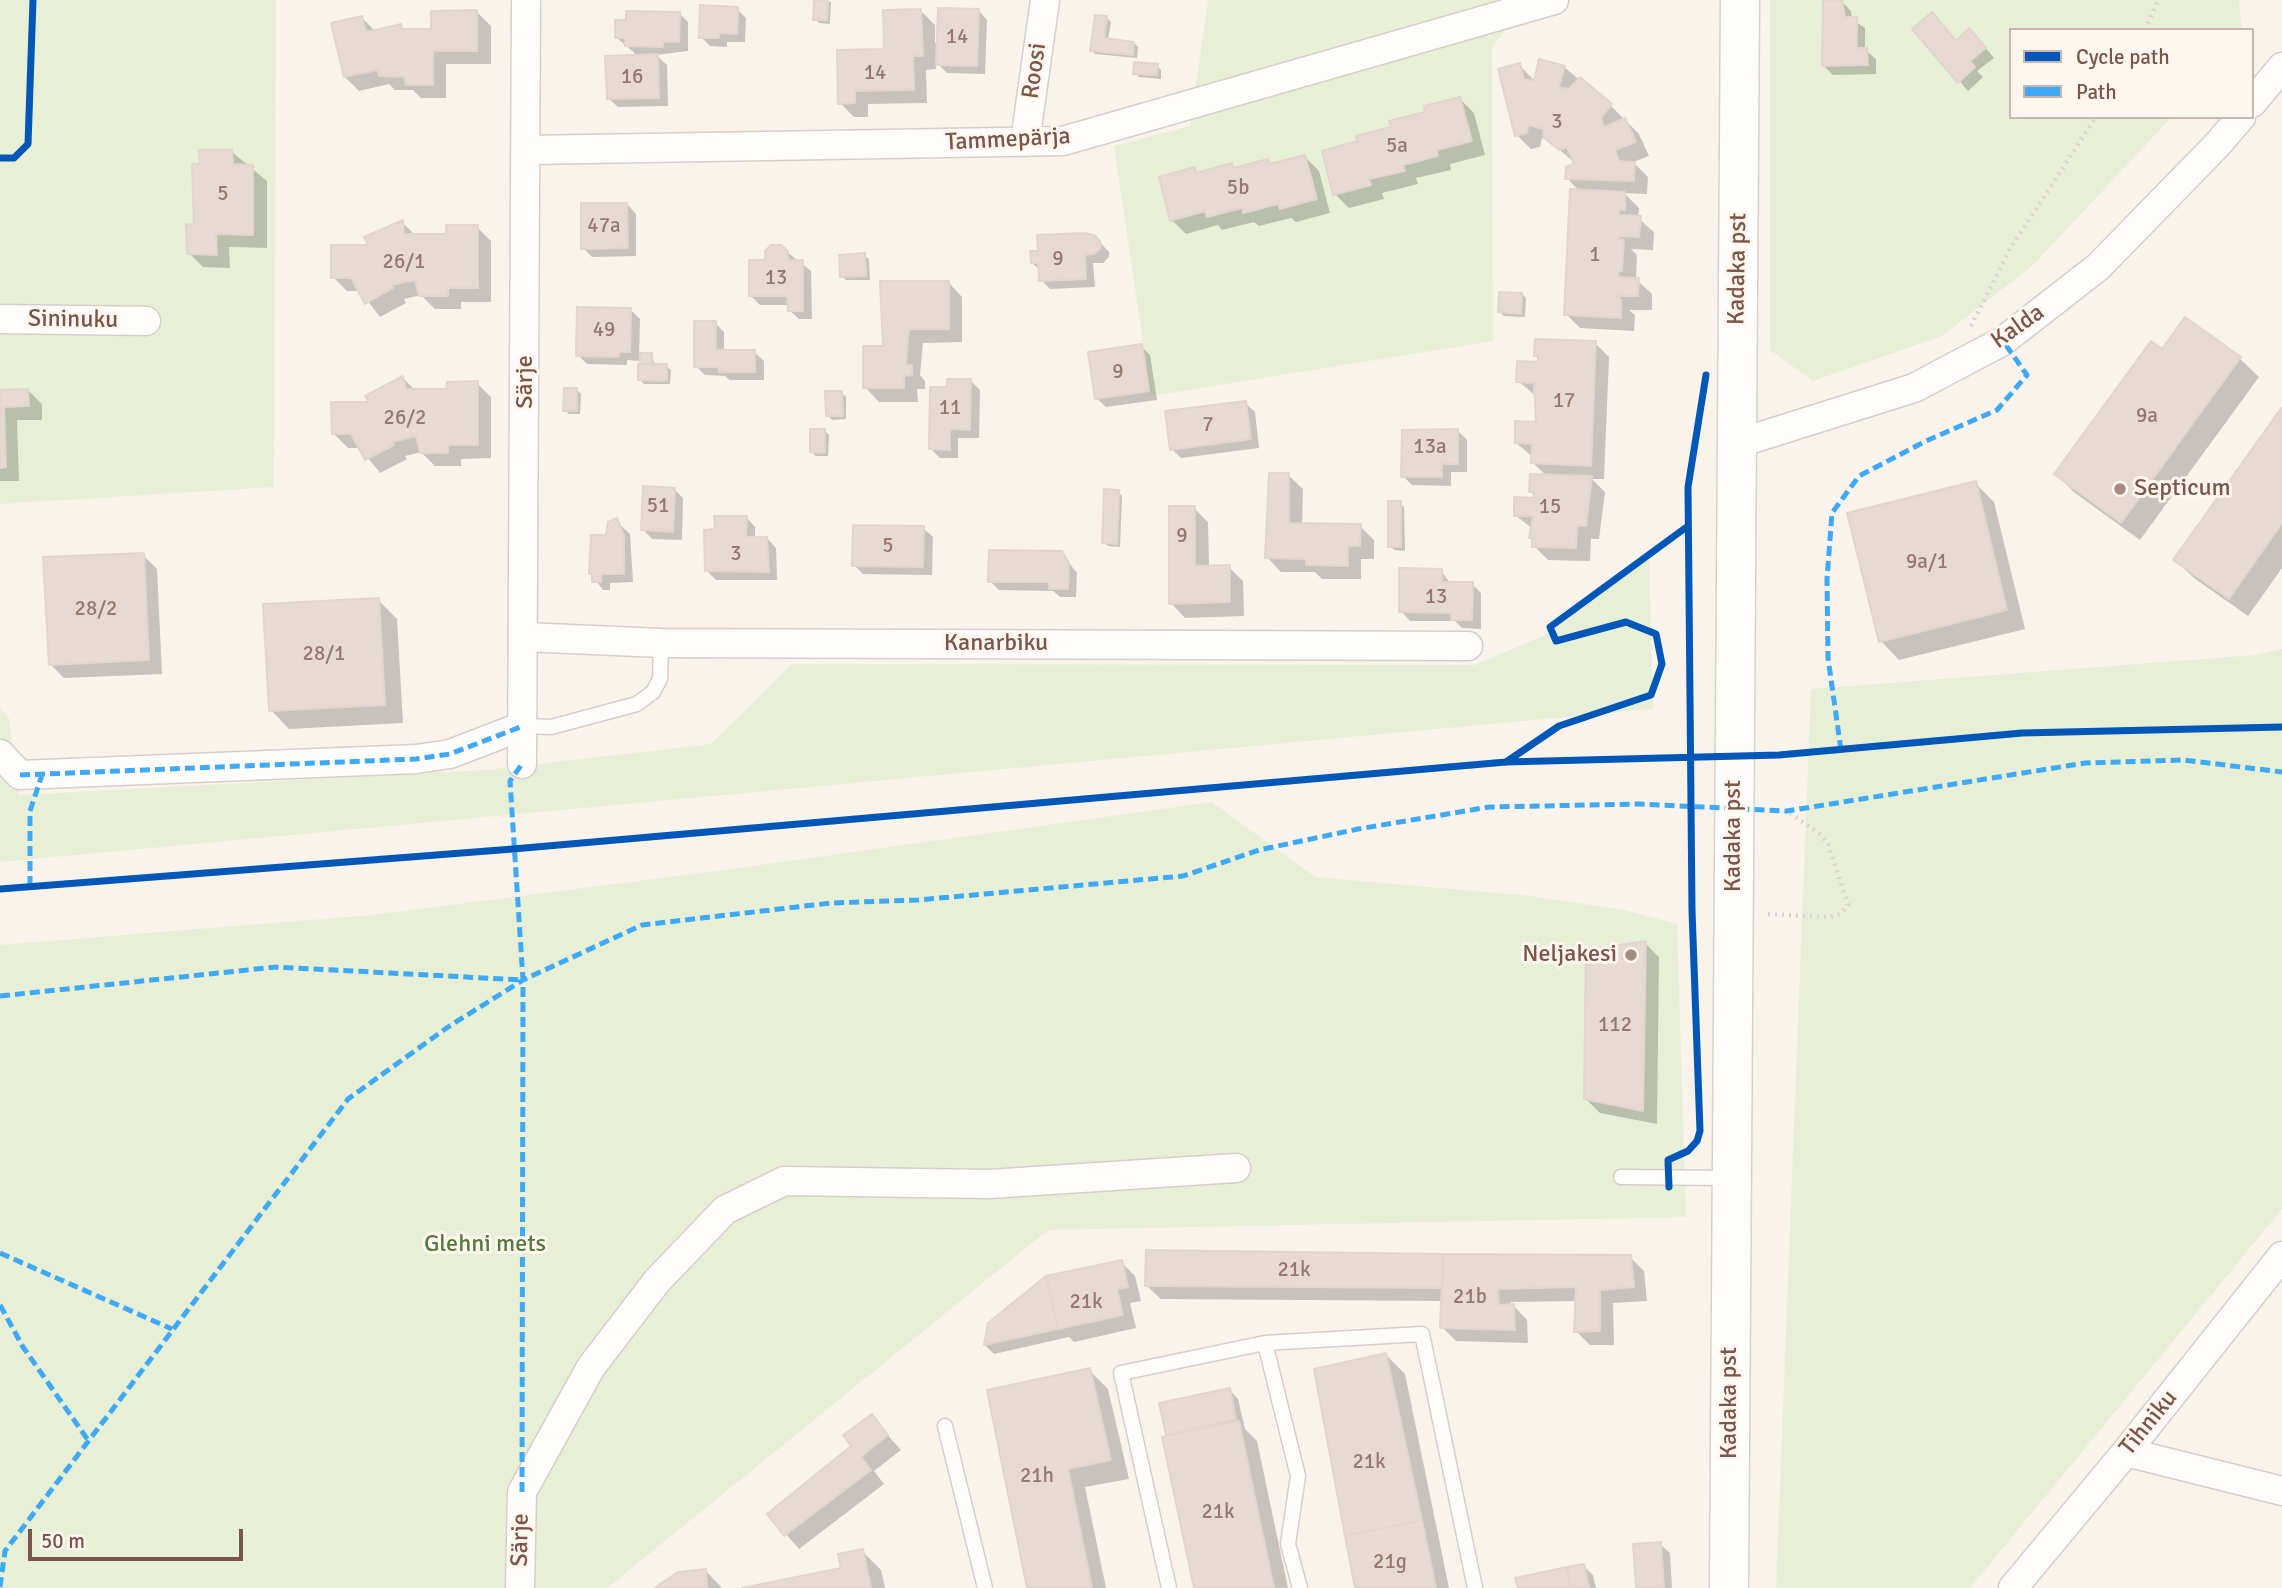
<!DOCTYPE html>
<meta charset="utf-8">
<style>
body{margin:0}
#map{position:relative;width:2282px;height:1588px;overflow:hidden;background:#f9f3ec;font-family:Signika,sans-serif}
canvas{display:block}
.legend{position:absolute;left:2009px;top:28px;width:245px;height:91px;box-sizing:border-box;background:#fff7ef;border:2px solid #cab6ad;margin:0;padding:9px 12px;list-style:none;font-size:21px;color:#7a5549}
.legend li{display:flex;align-items:center;gap:14px;height:35px}
.legend b{width:35px;border:2px solid #cab6ad}
.scale{position:absolute;left:28px;top:1529px;width:215px;height:32px;box-sizing:border-box;border:4px solid #7a5549;border-top:0;padding-left:9px;font-size:21px;line-height:24px;white-space:nowrap;color:#7a5549;-webkit-text-stroke:5px #fff7ef;paint-order:stroke}
</style>
<div id="map">
<canvas width="2282" height="1588"></canvas>
<ul class="legend">
<li><b style="height:9px;background:#0057b8"></b>Cycle path</li>
<li><b style="height:9px;background:#3fa9f5"></b>Path</li>
</ul>
<div class="scale">50 m</div>
</div>
<script>
const g = document.querySelector('canvas').getContext('2d');
g.lineJoin = 'round';
function paint(path, color) { g.fillStyle = color; g.fill(path, 'evenodd'); }
const shape = rows => new Path2D(rows.map(r => 'M' + r).join(''));
function strokePath(path, color, width, dash) { g.strokeStyle = color; g.lineWidth = width; g.lineCap = dash ? 'butt' : 'round'; g.setLineDash(dash || []); g.stroke(path); }
function write(font, color, halo, rows, align = 'center') {
  g.font = font + ' Signika,sans-serif'; g.lineWidth = 6; g.setLineDash([]); g.textBaseline = 'middle'; g.strokeStyle = halo; g.fillStyle = color; for (const [text, x, y, turn = 0] of rows) {
    g.save(); g.translate(x, y); g.rotate((+turn || 0) * Math.PI / 180); g.textAlign = isNaN(turn) ? turn : align; if (halo) g.strokeText(text, 0, 0); g.fillText(text, 0, 0); g.restore();
  }
}
const green = shape([
 [0,0,276,0,274,487,0,504],
 [1208,0,1528,0,1492,47,1493,341,1151,396,1114,146,1190,126],
 [1770,0,2239,0,2242,30,2011,30,2011,117,2172,117,2032,266,1942,336,1813,381,1770,350],
 [1649,554,1653,709,0,862,0,708,9,718,19,795,486,770,711,744,792,664,1474,665,1548,634],
 [2282,649,2282,1209,1970,1588,1776,1588,1811,689,2255,655],
 [1212,802,1315,877,1531,896,1624,910,1677,924,1686,1217,1048,1230,607,1588,0,1588,0,945,371,915,717,871]
]);
const shadow = shape([
 [816,0,831,2,830,24,819,23,815,19],
 [1829,0,1841,1,1851,11,1852,19,1865,28,1865,50,1876,59,1876,74,1833,75,1824,66,1823,4],
 [737,9,746,18,745,42,727,42,727,47,710,46,701,37],
 [978,10,987,20,985,74,947,73,936,62,936,69,926,70,927,103,868,104,868,117,854,117,840,103,921,11,935,25,935,43,938,43],
 [477,12,491,26,491,64,446,64,446,98,421,98,413,90,395,90,389,84,359,91,345,77,361,17,375,31,400,26,406,31,433,31],
 [679,13,688,22,688,51,656,55,667,65,668,106,618,107,608,98,638,56,617,38],
 [1107,18,1111,22,1108,40,1134,43,1138,47,1137,58,1095,54,1091,50],
 [1915,29,1957,42,1978,39,1994,58,1977,71,1983,77,1968,91],
 [1519,65,1535,81,1564,67,1611,106,1639,134,1649,156,1633,162,1648,177,1647,194,1624,193,1639,208,1638,218,1654,232,1653,250,1631,249,1637,255,1636,279,1652,294,1652,310,1629,310,1635,315,1634,331,1580,328,1566,314,1580,192,1567,178,1576,164,1548,140,1542,138,1540,147,1531,149,1517,135],
 [1157,66,1161,70,1161,79,1139,77,1135,73],
 [1460,99,1474,113,1485,155,1450,164,1451,170,1416,178,1418,184,1382,193,1384,199,1349,208,1335,194,1359,143],
 [232,152,267,181,267,248,229,247,230,268,203,267,189,253,196,226,202,166],
 [1305,157,1319,171,1330,213,1296,222,1291,218,1259,226,1254,222,1222,230,1218,225,1186,234,1172,220,1194,169,1199,174,1231,165,1235,170,1268,161,1272,165],
 [627,204,636,214,636,256,592,257,583,248],
 [402,222,416,236,448,236,477,227,491,241,491,302,461,302,461,309,435,309,421,295,404,299,406,303,380,317,360,291,347,291,333,277],
 [1094,236,1109,252,1109,257,1103,263,1093,263,1095,287,1050,289,1041,280,1040,270,1032,263],
 [787,252,811,271,812,319,799,319,789,310,789,305,760,305,751,296,767,262],
 [864,255,869,259,870,280,846,280,842,276],
 [948,282,962,297,962,342,923,343,920,375,925,381,925,389,917,389,918,402,879,402,865,387,885,347],
 [1522,294,1526,298,1525,317,1504,316,1500,312],
 [631,310,640,319,639,355,651,355,656,366,666,366,671,370,670,384,644,384,640,380,641,361,627,360,627,365,587,364,578,355],
 [2186,319,2240,359,2259,377,2140,540,2075,493,2056,474,2162,352],
 [715,323,724,332,724,352,754,352,764,361,764,380,730,380,725,376,705,375,696,366],
 [1595,343,1609,357,1604,479,1592,479,1605,492,1599,539,1591,539,1590,561,1548,560,1534,546,1533,529,1515,515,1536,500,1531,491,1547,476,1533,463,1533,457,1516,443,1538,424,1536,396,1518,381,1540,364,1536,355],
 [1141,346,1150,355,1157,400,1106,407,1096,398],
 [403,378,416,391,448,391,477,383,491,397,491,458,461,459,461,466,435,466,421,452,405,456,407,459,380,473,360,448,348,448,333,433],
 [971,381,980,390,979,438,958,438,958,458,940,458,931,449,948,389],
 [28,390,42,404,42,420,17,420,19,481,0,481,0,391],
 [577,390,581,394,580,414,569,414,565,410],
 [842,393,846,397,846,419,832,420,828,415],
 [1245,403,1255,412,1259,448,1181,458,1172,449],
 [2282,410,2282,568,2248,616,2194,578,2175,560],
 [825,431,829,435,828,456,816,456,811,452],
 [1458,431,1467,440,1467,472,1451,472,1451,486,1412,485,1403,476],
 [1288,475,1303,489,1302,525,1360,526,1374,540,1374,559,1361,559,1361,579,1322,579,1315,572,1281,572,1267,557],
 [1975,483,1994,502,2025,629,1899,660,1881,641],
 [674,489,683,498,682,540,652,539,643,529],
 [1118,492,1122,496,1120,547,1108,546,1104,542],
 [1400,503,1404,507,1405,551,1394,550,1390,546],
 [1194,508,1208,522,1209,567,1229,567,1243,581,1244,616,1185,618,1171,603],
 [746,517,755,527,755,538,767,538,776,548,777,580,716,580,706,570,717,531],
 [615,520,630,534,633,582,610,583,610,590,603,590,591,574],
 [923,528,933,537,932,575,863,574,854,565],
 [1061,553,1077,573,1076,597,1060,597,1053,591,999,590,990,581],
 [143,555,157,569,162,674,64,678,50,664],
 [1441,571,1451,584,1472,584,1481,593,1481,629,1462,628,1455,621,1410,621,1401,611],
 [378,600,397,619,403,723,289,729,271,710],
 [1645,943,1659,957,1657,1124,1600,1113,1586,1099],
 [1630,1257,1644,1271,1647,1301,1613,1303,1614,1345,1590,1345,1576,1331,1577,1301,1510,1302,1527,1320,1528,1343,1456,1341,1442,1327,1444,1301,1161,1299,1146,1285],
 [1121,1262,1135,1276,1141,1301,1130,1303,1136,1328,1074,1342,1069,1337,994,1354,985,1345,990,1324],
 [1386,1355,1405,1374,1449,1588,1358,1588],
 [1089,1370,1108,1389,1129,1479,1085,1487,1106,1588,1028,1588],
 [1229,1389,1238,1399,1245,1429,1257,1441,1288,1588,1196,1588,1171,1437,1168,1434],
 [871,1417,901,1450,874,1471,884,1484,799,1549,769,1515,853,1447],
 [1660,1544,1670,1553,1672,1588,1638,1588],
 [862,1551,881,1570,885,1588,751,1588,843,1569],
 [1584,1566,1593,1575,1596,1588,1519,1588],
 [706,1571,722,1588,657,1588]
]);
const building = shape([
 [814,0,828,0,827,20,813,20,814,0],
 [1823,0,1842,0,1845,17,1857,17,1857,48,1867,48,1868,65,1822,66,1823,0],
 [700,5,738,7,737,34,719,33,719,38,699,38,700,5],
 [938,8,979,9,977,66,936,65,938,8],
 [921,9,923,56,913,56,914,90,855,91,855,103,838,104,837,50,884,49,883,10,921,9],
 [477,10,477,51,433,51,433,85,405,85,405,77,379,76,377,70,344,77,331,23,362,16,366,32,401,24,402,29,431,29,431,11,477,10],
 [626,11,680,12,679,42,663,42,663,47,625,46,625,38,615,38,615,20,626,20,626,11],
 [1932,12,1956,41,1969,28,1986,48,1970,61,1975,67,1958,83,1912,29,1932,12],
 [1095,15,1107,16,1104,38,1134,42,1133,55,1090,51,1095,15],
 [658,54,659,98,607,99,605,56,658,54],
 [1539,59,1565,66,1559,87,1569,89,1580,77,1612,104,1601,118,1604,127,1625,118,1636,142,1615,150,1619,161,1635,162,1634,181,1565,179,1566,167,1574,164,1567,147,1559,150,1543,137,1544,129,1528,125,1527,133,1515,136,1498,69,1520,63,1524,79,1534,81,1539,59],
 [1134,62,1158,64,1157,75,1133,74,1134,62],
 [1460,97,1472,141,1437,150,1438,156,1403,165,1405,171,1369,179,1371,185,1333,195,1322,151,1357,141,1356,136,1391,127,1389,121,1425,112,1424,106,1460,97],
 [199,150,232,150,233,164,253,165,253,235,216,234,217,255,187,254,186,224,194,225,192,164,200,164,199,150],
 [1305,155,1317,199,1280,209,1278,204,1243,213,1242,208,1207,217,1205,211,1170,221,1159,177,1195,167,1196,173,1232,163,1233,168,1268,159,1270,164,1305,155],
 [1570,189,1625,192,1625,210,1619,210,1619,215,1641,216,1639,237,1618,236,1618,239,1624,240,1622,271,1619,271,1618,277,1639,278,1638,296,1617,296,1621,300,1621,318,1564,315,1570,189],
 [581,203,627,203,628,248,581,249,581,203],
 [403,220,404,234,446,234,446,225,478,225,478,288,448,288,448,296,419,296,415,280,392,285,393,288,365,304,351,278,331,278,331,245,368,245,364,237,403,220],
 [1084,233,1094,235,1100,241,1101,248,1094,254,1085,255,1086,279,1039,281,1038,263,1031,263,1030,251,1038,251,1037,235,1084,233],
 [771,245,781,245,788,251,788,260,803,260,803,311,788,311,787,296,749,296,749,260,765,260,765,251,771,245],
 [865,253,866,276,840,277,839,255,865,253],
 [880,281,949,281,949,329,909,329,906,365,912,365,912,375,904,376,904,388,863,388,863,346,883,346,880,281],
 [1499,292,1522,293,1521,314,1498,312,1499,292],
 [577,307,631,308,630,352,619,352,619,357,576,356,577,307],
 [2185,317,2241,357,2121,523,2054,474,2151,341,2162,349,2185,317],
 [694,321,716,321,716,350,755,350,755,372,719,372,719,367,694,367,694,321],
 [1535,339,1596,341,1591,466,1531,463,1532,446,1535,444,1515,443,1515,421,1536,422,1534,386,1537,383,1516,382,1517,361,1538,362,1538,356,1534,356,1535,339],
 [1142,344,1149,391,1095,399,1088,352,1142,344],
 [640,353,652,353,652,364,640,364,640,353],
 [638,364,667,364,667,381,638,380,638,364],
 [403,376,406,389,446,389,447,382,478,381,478,445,448,445,448,453,420,453,416,436,392,442,394,445,365,460,351,434,332,434,331,402,369,402,365,396,403,376],
 [947,379,971,379,970,430,950,429,950,450,929,449,930,387,947,387,947,379],
 [564,388,577,388,577,411,563,411,564,388],
 [28,389,29,406,4,407,6,467,0,468,0,390,28,389],
 [825,391,842,391,843,416,826,416,825,391],
 [1246,401,1251,439,1170,450,1165,411,1246,401],
 [2282,407,2282,523,2229,599,2173,560,2282,407],
 [810,429,825,429,825,453,810,452,810,429],
 [1458,429,1458,464,1442,464,1442,477,1401,477,1402,430,1458,429],
 [1269,473,1289,473,1289,523,1361,524,1360,546,1348,546,1348,566,1306,565,1306,559,1265,558,1269,473],
 [1530,474,1592,476,1586,526,1577,526,1576,548,1532,547,1532,538,1529,538,1533,516,1514,516,1514,497,1534,498,1534,492,1529,492,1530,474],
 [1976,481,2007,610,1879,642,1847,513,1976,481],
 [643,486,675,488,673,532,641,530,643,486],
 [1104,489,1119,490,1117,544,1102,543,1104,489],
 [1388,501,1401,501,1401,547,1388,547,1388,501],
 [1169,506,1195,506,1195,566,1230,565,1230,602,1169,604,1169,506],
 [714,516,747,516,746,537,767,537,769,572,705,571,704,530,715,529,714,516],
 [617,518,624,535,624,574,602,574,601,582,592,582,592,574,589,574,591,535,606,535,608,522,617,518],
 [853,525,924,526,923,567,852,566,853,525],
 [989,550,1062,551,1069,563,1068,589,1049,589,1049,582,988,582,989,550],
 [144,553,149,660,49,665,43,557,144,553],
 [1399,568,1442,569,1442,582,1473,582,1472,620,1451,620,1451,613,1399,612,1399,568],
 [379,598,385,705,269,711,263,604,379,598],
 [1646,941,1643,1111,1584,1099,1586,950,1646,941],
 [1146,1250,1443,1254,1443,1288,1145,1286,1146,1250],
 [1443,1254,1631,1255,1634,1287,1600,1290,1600,1331,1574,1332,1576,1287,1498,1289,1499,1305,1514,1304,1515,1330,1440,1328,1443,1254],
 [1122,1260,1128,1287,1117,1289,1123,1315,1058,1329,1046,1276,1122,1260],
 [1046,1276,1058,1329,984,1345,988,1323,1046,1276],
 [1386,1353,1422,1520,1345,1536,1314,1369,1386,1353],
 [1090,1368,1111,1460,1068,1469,1092,1588,1027,1588,987,1390,1090,1368],
 [1230,1388,1236,1419,1166,1435,1159,1403,1230,1388],
 [872,1414,888,1435,861,1457,871,1470,784,1536,767,1514,851,1446,843,1435,872,1414],
 [1239,1421,1274,1588,1194,1588,1162,1437,1239,1421],
 [1422,1520,1436,1588,1355,1588,1345,1536,1422,1520],
 [1661,1542,1664,1588,1636,1588,1633,1544,1661,1542],
 [863,1549,871,1588,742,1588,841,1568,838,1554,863,1549],
 [1584,1564,1589,1588,1571,1588,1567,1567,1584,1564],
 [1567,1567,1571,1588,1518,1588,1515,1578,1567,1567],
 [706,1569,707,1588,654,1588,678,1572,706,1569]
]);
const path = shape([
 [2145,30,2158,0],
 [1971,326,2010,249,2096,117],
 [1768,914,1829,917,1840,914,1848,905,1828,844,1819,833,1787,811],
 [1697,1045,1692,910,1688,526,1688,487,1701,407],
 [1680,1155,1688,1151,1698,1137]
]);
const lane = shape([
 [523,726,551,727,637,704,653,692,660,679,661,643],
 [1621,1177,1730,1178],
 [945,1426,985,1588],
 [1169,1588,1121,1373,1265,1343],
 [1300,1588,1288,1544,1298,1476,1265,1343,1422,1334,1475,1588]
]);
const street = shape([
 [2252,103,2282,67],
 [1025,142,1045,0],
 [528,150,1063,141,1554,0],
 [0,319,146,321],
 [1736,444,1914,388,2003,341,2098,267,2217,145,2241,117],
 [525,637,661,643,1468,646],
 [0,754,20,775,416,759,450,754,523,726],
 [522,764,526,0],
 [2126,1452,2282,1491],
 [520,1588,522,1492,591,1367,657,1281,725,1210,784,1181,989,1184,1236,1168],
 [2013,1588,2126,1452,2282,1256]
]);
const secondary = shape([
 [1729,1588,1740,0]
]);
const quiet = shape([
 [1841,750,1828,658,1827,579,1832,513,1859,476,1926,441,1997,410,2027,375,2003,341],
 [20,775,416,759,450,754,523,726],
 [30,886,30,811,42,775],
 [0,996,276,967,523,980],
 [0,1253,172,1329],
 [0,1305,23,1347,88,1440],
 [522,1492,523,980,510,781,522,764],
 [0,1587,5,1551,348,1099,448,1027,523,980,642,925,831,903,918,900,1183,876,1259,850,1358,829,1489,807,1639,804,1787,811,2085,763,2184,760,2282,772]
]);
const cycleway = shape([
 [0,158,14,158,28,144,33,0],
 [1506,762,1559,726,1651,695,1662,664,1656,634,1626,622,1556,641,1550,627,1688,526],
 [0,889,513,849,1506,762,1779,755,2022,733,2282,727],
 [1669,1187,1668,1160,1688,1151,1697,1141,1700,1131,1692,910,1688,487,1706,375]
]);
const markers = [
 [2120,489,7,"#a68c82"],
 [1631,955,7,"#a68c82"]
];
const numberNames = [
 ["14",957,37],
 ["14",875,73],
 ["16",632,77],
 ["3",1557,122],
 ["5a",1397,146],
 ["5b",1238,188],
 ["5",223,194],
 ["47a",604,226],
 ["1",1595,255],
 ["9",1058,259],
 ["26/1",404,262],
 ["13",776,278],
 ["49",604,330],
 ["9",1118,372],
 ["17",1564,401],
 ["11",950,408],
 ["9a",2147,416],
 ["26/2",405,418],
 ["7",1208,425],
 ["13a",1430,447],
 ["51",658,506],
 ["15",1550,507],
 ["9",1182,536],
 ["5",888,546],
 ["3",736,554],
 ["9a/1",1927,562],
 ["13",1436,597],
 ["28/2",96,609],
 ["28/1",324,654],
 ["112",1615,1025],
 ["21k",1294,1270],
 ["21b",1470,1297],
 ["21k",1086,1302],
 ["21k",1369,1462],
 ["21h",1037,1476],
 ["21k",1218,1512],
 ["21g",1390,1562]
];
const streetNames = [
 ["Roosi",1035,71,-82],
 ["Tammepärja",1008,140,-3],
 ["Kadaka pst",1738,269,-89],
 ["Sininuku",73,320,1],
 ["Kalda",2018,327,-35],
 ["Särje",526,382,-90],
 ["Kanarbiku",996,644],
 ["Kadaka pst",1734,836,-90],
 ["Kadaka pst",1730,1403,-90],
 ["Tihniku",2149,1423,-51],
 ["Särje",521,1540,-89]
];
const poiNames = [
 ["Septicum",2134,489],
 ["Neljakesi",1617,955,"right"]
];
const parkNames = [
 ["Glehni mets",485,1245]
];
paint(green, '#e7f0d6');
paint(shadow, '#0003');
paint(building, '#e6dad3');
strokePath(building, '#e2d5ce', 2);
strokePath(lane, '#d8cec9', 17);
strokePath(street, '#d8cec9', 31);
strokePath(secondary, '#dad0ca', 41);
strokePath(path, '#dbd1ce', 4.5, [2, 5]);
strokePath(lane, '#fefdfc', 14);
strokePath(street, '#fefdfc', 28);
strokePath(secondary, '#fefdfc', 38);
strokePath(quiet, '#3fa9f5', 5, [10, 5]);
strokePath(cycleway, '#0057b8', 7);
for (const [x, y, r, color] of markers) { const dot = new Path2D(); dot.arc(x, y, r, 0, 2 * Math.PI); g.fillStyle = color; g.fill(dot); strokePath(dot, '#fff7ef', 2.5); }
write('21px', '#97786e', null, numberNames);
write('24px', '#7a5549', '#fff7ef', streetNames);
write('24px', '#7a5549', '#fff7ef', poiNames, 'left');
write('24px', '#567a3d', '#fff7ef', parkNames);
</script>
